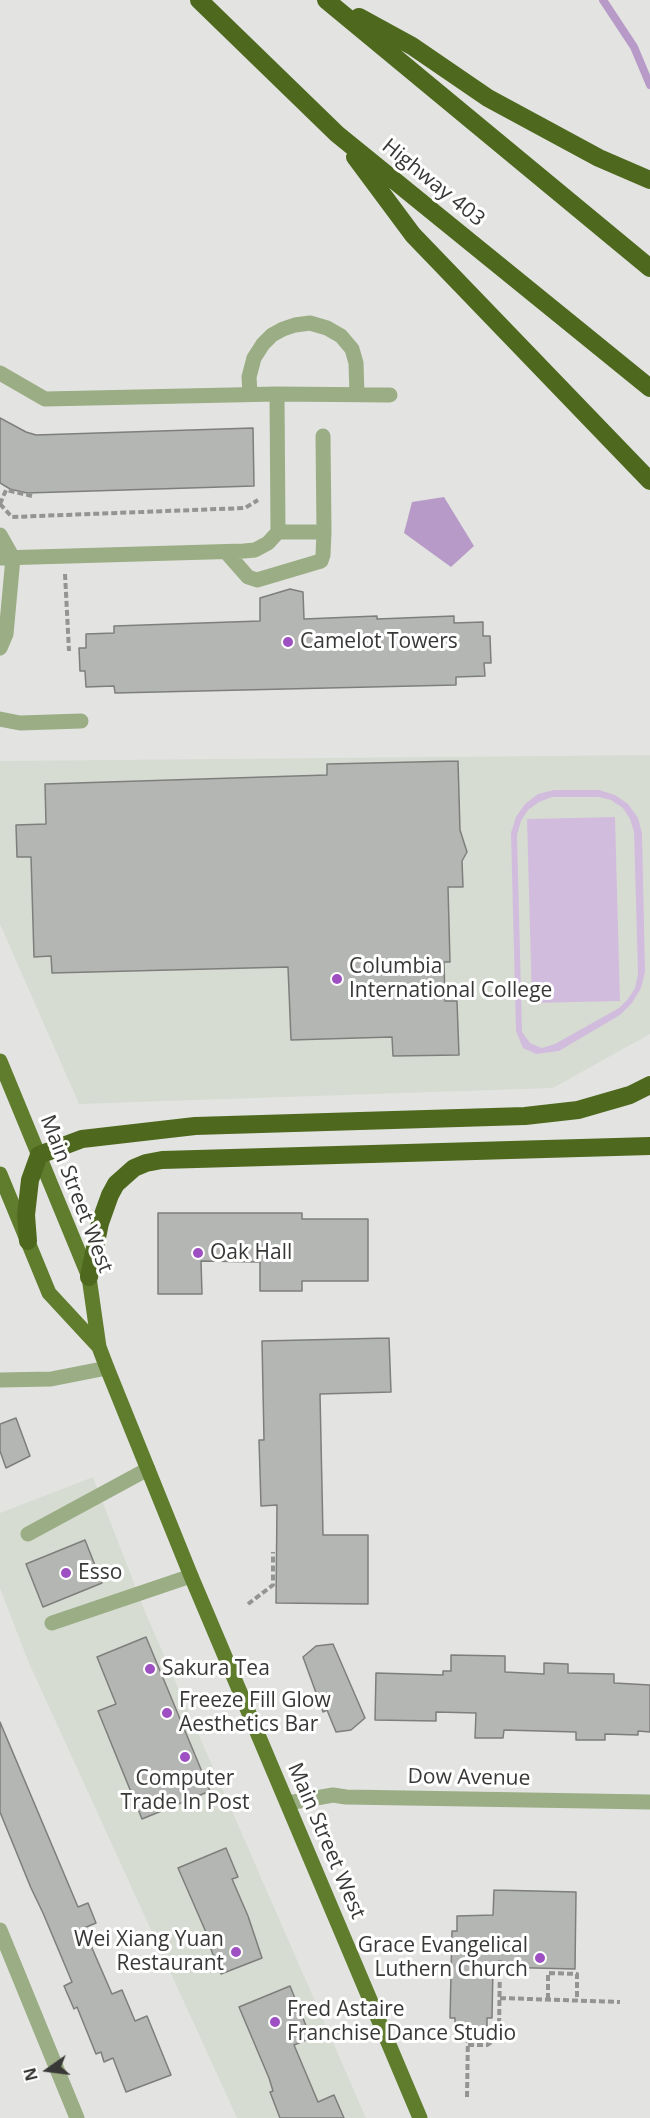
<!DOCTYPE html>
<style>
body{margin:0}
#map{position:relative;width:650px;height:2118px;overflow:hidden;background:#e3e4e1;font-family:"Open Sans",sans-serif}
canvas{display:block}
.north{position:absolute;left:18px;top:2040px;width:60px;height:60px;-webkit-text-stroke:4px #fff;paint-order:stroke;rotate:256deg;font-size:16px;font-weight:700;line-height:24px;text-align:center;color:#383837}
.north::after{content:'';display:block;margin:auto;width:21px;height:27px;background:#383837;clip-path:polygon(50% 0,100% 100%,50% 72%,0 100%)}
</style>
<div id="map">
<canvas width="650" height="2118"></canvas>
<div class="north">N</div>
</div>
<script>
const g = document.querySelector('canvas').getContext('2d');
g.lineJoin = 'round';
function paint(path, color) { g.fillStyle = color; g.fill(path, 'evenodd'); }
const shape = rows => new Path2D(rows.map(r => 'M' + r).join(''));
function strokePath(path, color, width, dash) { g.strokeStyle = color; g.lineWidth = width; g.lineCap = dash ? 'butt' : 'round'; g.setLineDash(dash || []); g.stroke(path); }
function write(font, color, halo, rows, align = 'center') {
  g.font = font + ' "Open Sans",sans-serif'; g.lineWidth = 6; g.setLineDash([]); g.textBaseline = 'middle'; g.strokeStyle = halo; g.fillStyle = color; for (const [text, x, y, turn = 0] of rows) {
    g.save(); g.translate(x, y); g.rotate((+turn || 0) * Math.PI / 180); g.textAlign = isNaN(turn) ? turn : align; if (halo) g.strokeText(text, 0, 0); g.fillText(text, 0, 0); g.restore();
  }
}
const built = shape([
 [650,755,650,1034,553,1088,79,1104,0,924,0,761],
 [93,1477,146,1614,366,2118,237,2118,28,1661,0,1588,0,1513]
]);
const green = shape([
 [554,790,599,790,615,795,628,804,638,818,642,833,645,972,641,988,632,1003,620,1015,559,1051,536,1054,523,1048,516,1031,511,833,516,817,525,804,538,794],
 [552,797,599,797,611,800,623,808,630,819,634,832,638,974,635,988,628,999,619,1008,555,1044,542,1048,530,1043,522,1032,517,835,521,821,528,810,539,802],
 [615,817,620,1001,532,1003,527,819]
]);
const water = shape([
 [444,497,474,546,451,567,404,533,412,502]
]);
const stream = shape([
 [603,0,634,47,650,85]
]);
const building = shape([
 [0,418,26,432,36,435,253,428,254,486,27,493,10,489,0,483,0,418],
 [290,589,303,592,304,619,377,616,377,619,454,616,454,623,483,622,483,636,490,636,491,663,484,663,485,676,456,677,456,685,115,693,114,686,86,687,85,671,80,671,79,648,86,648,86,634,114,633,114,626,260,621,260,598,290,589],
 [458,761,460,830,467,852,462,861,463,887,448,887,450,962,444,962,445,1001,457,1001,459,1055,393,1056,392,1037,291,1040,288,967,52,973,51,956,34,957,31,857,17,857,16,825,46,824,45,784,327,775,327,764,458,761],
 [158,1213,302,1213,302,1219,368,1219,368,1281,302,1281,302,1291,260,1291,260,1262,201,1261,202,1294,158,1294,158,1213],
 [389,1338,391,1392,320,1394,323,1535,368,1535,368,1604,276,1603,277,1505,261,1506,259,1440,264,1440,262,1341,389,1338],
 [16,1418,30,1456,6,1468,0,1451,0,1424,16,1418],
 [85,1540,102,1583,43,1607,26,1564,85,1540],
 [146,1637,210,1791,142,1819,98,1711,116,1704,97,1657,146,1637],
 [333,1644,365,1718,351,1730,336,1732,327,1710,323,1712,303,1657,316,1646,333,1644],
 [451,1655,505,1656,505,1672,544,1674,544,1663,568,1664,568,1673,614,1674,614,1683,650,1685,650,1732,638,1731,638,1735,605,1734,605,1740,576,1740,576,1732,504,1730,503,1738,475,1738,476,1713,436,1712,436,1721,375,1720,376,1673,443,1675,443,1671,451,1671,451,1655],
 [0,1722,78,1907,88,1903,96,1923,84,1928,85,1932,112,1994,122,1990,135,2021,147,2016,171,2075,126,2092,113,2058,104,2062,101,2052,96,2054,77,2007,74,2009,64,1986,72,1982,43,1913,31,1888,0,1812,0,1722],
 [226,1848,238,1877,232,1879,248,1916,262,1958,221,1974,210,1947,212,1946,178,1868,226,1848],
 [494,1890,576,1892,575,1969,493,1967,492,2018,487,2018,487,2028,455,2027,455,2018,450,2018,452,1931,457,1931,457,1916,493,1915,494,1890],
 [290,1986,311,2038,294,2045,318,2102,334,2095,344,2118,280,2118,270,2092,273,2091,269,2078,239,2007,290,1986]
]);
const path = shape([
 [0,504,12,517,245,508,258,500],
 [0,504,6,490,32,496],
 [65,574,69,651],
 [248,1604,273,1585,273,1552],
 [500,1998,620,2002],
 [548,1999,548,1973,577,1974,577,2000],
 [468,2045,487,2045,493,2041,499,2032,500,1960],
 [467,2097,468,2035]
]);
const minor = shape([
 [0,373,45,399,277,394,278,532,268,543,255,550,244,551,0,558],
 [250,394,249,377,254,358,263,344,272,335,283,329,295,325,310,323,327,328,341,336,352,349,356,363,357,394],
 [277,394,390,395],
 [278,532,324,532,323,436],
 [0,535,13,558,6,634,0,648],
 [226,552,248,577,257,580,321,561,323,555,324,532],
 [0,719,20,723,81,721],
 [0,1380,51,1379,107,1368],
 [28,1534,148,1469],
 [52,1623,191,1576],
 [288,1803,333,1795,346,1797,650,1802],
 [0,1930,77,2118]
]);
const major = shape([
 [0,1061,89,1277,99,1347,107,1368,191,1576,420,2118],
 [0,1174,49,1293,99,1347]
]);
const highway = shape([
 [199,0,337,134,650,388],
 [326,0,650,268],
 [359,17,412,46,488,98,599,158,650,180],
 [355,157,413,235,650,481],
 [28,1241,26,1215,30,1180,39,1155,82,1139,195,1126,525,1116,578,1110,630,1095,650,1085],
 [89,1277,100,1223,110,1195,116,1184,134,1168,146,1163,162,1160,650,1146]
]);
const markers = [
 [288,642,6,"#9e50c2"],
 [337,979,6,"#9e50c2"],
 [198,1253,6,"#9e50c2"],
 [66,1573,6,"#9e50c2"],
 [150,1669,6,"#9e50c2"],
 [167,1713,6,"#9e50c2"],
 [185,1757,6,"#9e50c2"],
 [236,1952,6,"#9e50c2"],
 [540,1958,6,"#9e50c2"],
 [275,2022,6,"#9e50c2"]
];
const streetNames = [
 ["Highway 403",433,183,39],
 ["Main Street West",76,1194,69],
 ["Dow Avenue",469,1778,1],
 ["Main Street West",326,1841,67]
];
const poiNames = [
 ["Camelot Towers",300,642],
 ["Columbia",349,967],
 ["International College",349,991],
 ["Oak Hall",210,1253],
 ["Esso",78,1573],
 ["Sakura Tea",162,1669],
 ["Freeze Fill Glow",179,1701],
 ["Aesthetics Bar",179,1725],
 ["Computer",185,1779,"center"],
 ["Trade In Post",185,1803,"center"],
 ["Wei Xiang Yuan",224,1940,"right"],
 ["Restaurant",224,1964,"right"],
 ["Grace Evangelical",528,1946,"right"],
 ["Luthern Church",528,1970,"right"],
 ["Fred Astaire",287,2010],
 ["Franchise Dance Studio",287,2034]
];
paint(built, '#d7dcd2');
paint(green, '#d2bcde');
paint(water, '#b79ac7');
strokePath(stream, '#b79ac7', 8);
paint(building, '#b4b6b3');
strokePath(building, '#7e7f7c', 1.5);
strokePath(path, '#949593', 4, [6, 3]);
strokePath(minor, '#9bad84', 15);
strokePath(major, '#5f7d2d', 15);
strokePath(highway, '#4e691e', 18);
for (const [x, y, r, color] of markers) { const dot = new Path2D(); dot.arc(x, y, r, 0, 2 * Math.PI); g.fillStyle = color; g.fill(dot); strokePath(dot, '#fff', 2); }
write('21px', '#383837', '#fff', streetNames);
write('21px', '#383837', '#fff', poiNames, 'left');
</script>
